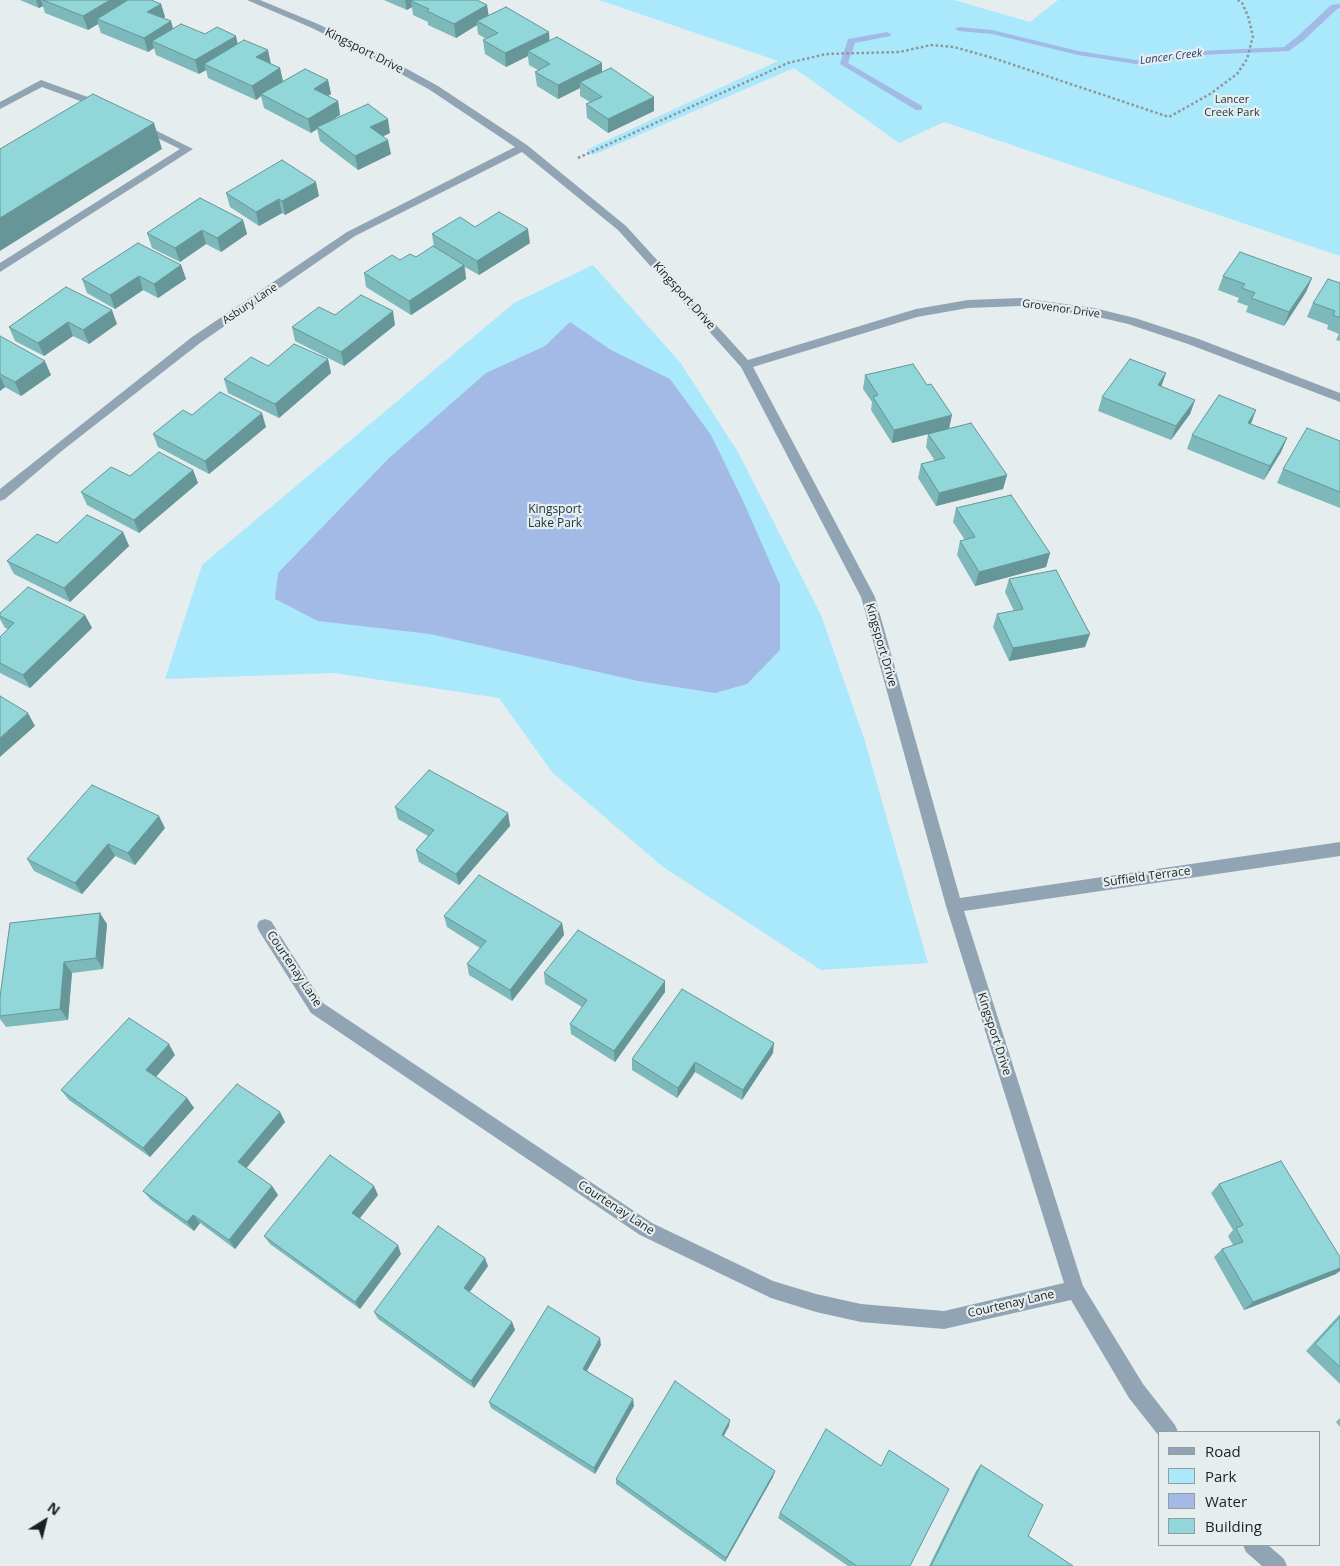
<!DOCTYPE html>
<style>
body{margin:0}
#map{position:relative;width:1340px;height:1566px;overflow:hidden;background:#e6edef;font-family:"Open Sans",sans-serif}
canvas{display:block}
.legend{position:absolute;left:1158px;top:1431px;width:162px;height:115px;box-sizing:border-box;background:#e6edef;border:1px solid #969b9d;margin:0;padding:6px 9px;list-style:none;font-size:15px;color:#1d2021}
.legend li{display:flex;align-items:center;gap:10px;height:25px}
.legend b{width:25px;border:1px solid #969b9d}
.north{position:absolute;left:20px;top:1496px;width:50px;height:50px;-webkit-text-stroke:4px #e6edef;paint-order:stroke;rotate:36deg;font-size:14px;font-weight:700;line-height:20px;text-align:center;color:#1d2021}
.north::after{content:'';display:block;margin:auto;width:18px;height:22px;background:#1d2021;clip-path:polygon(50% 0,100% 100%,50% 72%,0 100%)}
</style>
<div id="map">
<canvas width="1340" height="1566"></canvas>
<ul class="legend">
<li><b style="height:6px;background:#91a4b3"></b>Road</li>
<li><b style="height:14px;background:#aae8fc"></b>Park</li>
<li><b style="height:14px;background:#a3bae7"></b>Water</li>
<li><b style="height:14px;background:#91d6d8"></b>Building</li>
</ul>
<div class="north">N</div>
</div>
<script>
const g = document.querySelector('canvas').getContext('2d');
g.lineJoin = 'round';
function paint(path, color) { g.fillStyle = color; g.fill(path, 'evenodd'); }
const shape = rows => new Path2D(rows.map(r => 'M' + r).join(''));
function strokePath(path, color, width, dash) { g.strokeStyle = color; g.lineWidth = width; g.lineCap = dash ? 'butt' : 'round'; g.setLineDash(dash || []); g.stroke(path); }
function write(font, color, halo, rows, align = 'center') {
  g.font = font + ' "Open Sans",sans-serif'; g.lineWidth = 4.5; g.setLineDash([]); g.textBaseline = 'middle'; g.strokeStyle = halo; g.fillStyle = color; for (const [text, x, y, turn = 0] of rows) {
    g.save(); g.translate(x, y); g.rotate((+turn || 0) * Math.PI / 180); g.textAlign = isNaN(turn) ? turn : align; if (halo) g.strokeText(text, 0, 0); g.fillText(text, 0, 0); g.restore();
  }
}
const green = shape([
 [599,0,954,0,1030,22,1058,0,1340,0,1340,256,944,122,899,143,794,68,593,155,586,150,778,61],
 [593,265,680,362,738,452,821,615,864,738,928,963,821,970,663,867,552,772,499,698,334,673,165,679,202,565,514,303]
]);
const water = shape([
 [570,322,611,350,670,379,711,435,744,503,780,585,780,650,747,684,715,693,638,681,430,634,318,621,275,599,278,573,389,458,486,373,545,346]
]);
const stream = shape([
 [1340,4,1340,8,1337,9,1304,40,1289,51,1200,55,1136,64,1078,55,992,34,959,31,955,29,959,27,992,30,1078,51,1136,60,1200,51,1284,47,1298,36,1331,5,1340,4],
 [887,32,891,34,890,36,855,43,848,63,922,106,922,110,916,110,840,64,848,39,887,32]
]);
const path = shape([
 [578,158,788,63,826,54,899,52,931,45,954,47,993,58,1169,117,1210,94,1237,74,1247,59,1253,36,1248,16,1242,3,1238,0]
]);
const minor = shape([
 [247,0,260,0,318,24,378,53,438,86,527,145,626,226,748,360,916,309,968,300,1021,298,1094,308,1135,318,1196,338,1340,393,1340,402,1188,344,1128,324,1094,316,1021,306,968,308,917,317,753,367,875,597,960,898,1340,842,1340,856,964,911,1083,1286,1143,1384,1175,1425,1178,1432,1159,1432,1159,1436,1129,1398,1071,1300,944,1329,861,1322,816,1312,771,1298,640,1235,311,1013,259,931,257,926,259,921,265,919,271,921,323,1003,652,1223,773,1281,816,1294,861,1304,944,1311,1064,1283,946,906,861,597,741,367,618,230,522,152,355,236,200,343,63,450,5,499,0,501,0,489,192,337,347,232,515,147,430,90,370,57,312,28,247,0],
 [41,80,107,104,108,106,103,109,99,108,42,87,0,109,0,102,41,80],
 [139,122,193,149,0,272,0,263,180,149,135,127,134,125,139,122],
 [1243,1545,1268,1545,1284,1559,1287,1566,1262,1566,1246,1552,1243,1545]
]);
const wall = shape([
 [20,0,126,0,127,1,161,4,165,17,163,18,173,29,205,34,238,44,271,64,280,68,283,81,328,80,331,94,328,96,338,101,340,115,330,121,390,133,383,136,391,154,358,170,320,141,317,129,311,133,264,108,261,96,256,100,208,78,206,70,199,74,156,55,154,48,148,52,101,33,98,24,88,30,45,13,43,6,39,8],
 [384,0,477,0,487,5,488,15,602,63,602,72,654,111,608,133,587,118,586,104,590,102,580,96,580,88,558,99,537,86,535,72,538,70,529,65,528,56,506,67,485,54,483,40,486,39,478,34,477,25,456,38,428,25,428,22,413,15,412,7,407,10],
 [226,193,319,196,285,215,282,213,259,226,230,207],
 [243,220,247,234,221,252,206,244,180,262,152,248,147,233],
 [475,227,530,243,479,275,465,267,466,279,411,315,366,287,364,273,400,260,416,257,434,247,432,234],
 [181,265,186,279,158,298,143,290,115,309,87,293,82,279],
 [1223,276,1312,278,1306,292,1284,326,1246,312,1248,306,1237,302,1239,298,1218,290],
 [1340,283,1340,341,1336,340,1339,334,1327,329,1328,325,1307,317,1313,303],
 [66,287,117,324,89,344,73,336,44,356,15,341,9,327],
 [335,315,395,325,344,366,295,341,292,327],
 [0,336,51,375,21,396,5,387,0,391],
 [328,359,331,373,279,418,228,393,224,379],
 [1166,373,1161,387,1195,400,1190,414,1171,440,1098,411,1102,397],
 [865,375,950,428,1007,475,1003,489,936,506,918,478,921,464,935,461,926,447,928,434,892,443,871,410,872,402,863,389],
 [192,415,266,427,209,474,158,447,153,434],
 [1251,424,1287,438,1281,452,1264,480,1187,449,1192,435],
 [1340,441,1340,508,1277,483,1283,469],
 [193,470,198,483,139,533,87,505,81,492,130,476],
 [956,508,1050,553,1046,567,975,586,957,555,960,541,965,540,953,522],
 [123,532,129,546,70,602,14,574,7,561,57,543],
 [1009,579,1085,647,1009,661,993,627,997,614,1014,611,1005,592],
 [0,613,85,615,92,628,30,688,0,673,0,637,8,629,5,628,0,619],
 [395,807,508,813,510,826,459,885,419,862,416,850,428,836,398,819],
 [165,828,135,865,115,856,82,894,34,871,27,859],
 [444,916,562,923,564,935,512,1001,469,975,467,964,480,948,447,927],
 [107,924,103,969,72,973,68,1020,6,1027,0,1019,0,997],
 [544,973,665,992,615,1062,571,1034,570,1024,582,1007,545,984],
 [773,1053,742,1100,695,1072,677,1098,632,1070,632,1059],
 [175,1055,156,1077,187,1098,194,1108,150,1157,69,1100,61,1090],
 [280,1112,285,1122,246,1168,272,1186,278,1195,235,1249,200,1223,194,1231,151,1200,143,1191],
 [1219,1184,1336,1274,1244,1310,1214,1257,1222,1249,1233,1245,1228,1236,1233,1230,1211,1193],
 [378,1195,359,1218,401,1254,360,1309,270,1244,264,1236],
 [488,1266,469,1292,512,1322,515,1330,474,1388,378,1319,374,1312],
 [1340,1314,1340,1384,1306,1351],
 [601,1345,587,1371,634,1406,595,1474,491,1408,489,1402],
 [1340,1418,1340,1427,1336,1422],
 [729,1426,723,1437,773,1477,725,1562,616,1484,616,1479],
 [981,1465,1028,1536,1073,1566,929,1566,976,1471],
 [780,1513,910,1566,848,1566,778,1518]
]);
const shadedWall = shape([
 [36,0,41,0,43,6,39,8],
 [110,0,126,0,128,5,97,19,98,24,88,30,83,16],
 [405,0,423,0,411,1,412,7,407,10],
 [161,4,165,17,151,26,147,12],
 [487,5,489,18,477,21,477,25,456,38,454,24],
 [171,21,175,35,152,41,154,48,148,52,144,38],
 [549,32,550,46,528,51,528,56,506,67,505,53],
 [236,36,239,50,204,64,206,70,199,74,195,60],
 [268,50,271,64,256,57],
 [602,63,602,77,580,82,580,88,558,99,558,85],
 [280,68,283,82,261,94,261,96,256,100,252,86],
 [328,80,331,94,316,103,314,89],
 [654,97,654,111,608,133,608,119],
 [338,101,340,115,319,128,317,127,317,129,311,133,308,119],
 [388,119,390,133,373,141,370,127],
 [154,123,162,149,0,251,0,218],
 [388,140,391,154,358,170,355,156],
 [316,182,319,196,285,215,282,201],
 [279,199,282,213,259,226,256,212],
 [243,220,247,234,221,252,217,238],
 [528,229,530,243,479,275,477,261],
 [202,230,206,244,180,262,175,248],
 [181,265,186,279,158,298,154,284],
 [464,265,466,279,411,315,409,301],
 [139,276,143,290,115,309,110,295],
 [1312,278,1306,292,1284,326,1289,312],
 [112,310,117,324,89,344,83,330],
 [393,311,395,325,344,366,341,352],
 [68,322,73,336,44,356,38,343],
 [328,359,331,373,279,418,275,404],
 [45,361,51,375,21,396,15,382],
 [1166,373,1161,387,1158,385],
 [0,376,5,387,0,391],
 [1195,400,1190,414,1171,440,1176,426],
 [1256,410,1251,424,1248,423],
 [262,413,266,427,209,474,205,461],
 [952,415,949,429,892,443,894,430],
 [1287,438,1281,452,1264,480,1270,466],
 [193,470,198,483,139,533,134,520],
 [1007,475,1003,489,936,506,939,493],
 [123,532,129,546,70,602,64,588],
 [1050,553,1046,567,975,586,979,572],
 [85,615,92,628,30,688,23,675],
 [1090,634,1085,647,1009,661,1013,648],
 [28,713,35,726,0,757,0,738],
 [508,813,510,826,459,885,456,874],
 [159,816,165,828,135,865,128,853],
 [108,844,115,856,82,894,75,883],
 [100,913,107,924,103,969,96,958],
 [562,923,564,935,512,1001,510,990],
 [64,962,72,973,68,1020,60,1009],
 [665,981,665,992,615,1062,614,1051],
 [774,1043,773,1053,742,1100,743,1090],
 [169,1044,175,1055,153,1080,146,1070],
 [695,1062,695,1072,677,1098,678,1088],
 [187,1098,194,1108,150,1157,143,1148],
 [280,1112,285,1122,244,1171,238,1162],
 [272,1186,278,1195,235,1249,229,1240],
 [374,1186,378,1195,357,1222,352,1213],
 [193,1215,200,1223,194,1231,187,1222],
 [398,1245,401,1254,360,1309,355,1302],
 [485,1258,488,1266,467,1296,464,1288],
 [1340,1268,1340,1271,1336,1274,1244,1310,1253,1302],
 [512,1322,515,1330,474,1388,471,1381],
 [600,1338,601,1345,584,1376,583,1369],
 [633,1399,634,1406,595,1474,594,1468],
 [730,1420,729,1426,721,1441,722,1435],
 [775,1471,773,1477,725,1562,726,1558]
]);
const building = shape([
 [43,0,110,0,83,16,43,0],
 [128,0,151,0,161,4,147,12,171,21,144,38,97,19,128,0],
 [413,0,477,0,487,5,454,24,427,11,429,9,411,1,413,0],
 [506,7,549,32,505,53,483,40,498,33,477,21,506,7],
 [181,24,205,34,217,27,236,36,195,60,152,41,181,24],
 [557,37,602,63,558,85,535,72,550,64,528,51,557,37],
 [244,40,268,50,256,57,280,68,252,86,204,64,244,40],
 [611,68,654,97,608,119,586,104,602,97,580,82,611,68],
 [305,69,328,80,314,89,338,101,308,119,261,94,305,69],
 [93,94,154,123,0,218,0,149,93,94],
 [368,104,388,119,370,127,388,140,355,156,317,127,368,104],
 [282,160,316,182,282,201,279,199,256,212,226,193,282,160],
 [200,198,243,220,217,238,202,230,175,248,147,233,200,198],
 [499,212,528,229,477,261,432,234,460,217,475,227,499,212],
 [138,243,181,265,154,284,139,276,110,295,82,279,138,243],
 [433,246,464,265,409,301,364,273,392,255,400,260,410,254,416,257,433,246],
 [1240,252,1312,278,1289,312,1251,298,1255,293,1242,288,1245,284,1223,276,1240,252],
 [1328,279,1340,283,1340,318,1333,315,1335,311,1313,303,1328,279],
 [66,287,112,310,83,330,68,322,38,343,9,327,66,287],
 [361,295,393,311,341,352,292,327,319,307,335,315,361,295],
 [0,336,45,361,15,382,0,374,0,336],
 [294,344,328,359,275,404,224,379,251,357,268,366,294,344],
 [1130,359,1166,373,1158,385,1195,400,1176,426,1102,397,1130,359],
 [913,364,927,385,931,384,952,415,894,430,873,397,878,395,865,375,913,364],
 [220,392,262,413,205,461,153,434,183,410,192,415,220,392],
 [1219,395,1256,410,1248,423,1287,438,1270,466,1192,435,1219,395],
 [971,423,1007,475,939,493,921,464,945,458,928,434,971,423],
 [1307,428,1340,441,1340,492,1283,469,1307,428],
 [159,452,193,470,134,520,81,492,111,467,130,476,159,452],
 [1011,495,1050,553,979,572,960,541,975,537,956,508,1011,495],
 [87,515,123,532,64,588,7,561,37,534,57,543,87,515],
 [1056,570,1090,634,1013,648,997,614,1023,609,1009,579,1056,570],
 [28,587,85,615,23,675,0,663,0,637,14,623,0,616,0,613,28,587],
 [0,696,28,713,0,738,0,696],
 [429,770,508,813,456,874,416,850,434,830,395,807,429,770],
 [92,785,159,816,128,853,108,844,75,883,27,859,92,785],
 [479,875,562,923,510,990,467,964,486,941,444,916,479,875],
 [100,913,96,958,64,962,60,1009,0,1016,0,997,10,923,100,913],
 [578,930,665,981,614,1051,570,1024,587,1000,544,973,578,930],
 [682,989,774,1043,743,1090,695,1062,678,1088,632,1059,682,989],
 [129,1018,169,1044,146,1070,187,1098,143,1148,61,1090,129,1018],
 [237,1084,280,1112,238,1162,272,1186,229,1240,193,1215,187,1222,143,1191,237,1084],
 [330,1155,374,1186,352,1213,398,1245,355,1302,264,1236,330,1155],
 [1281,1161,1340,1257,1340,1268,1253,1302,1222,1249,1243,1242,1236,1228,1243,1225,1219,1184,1281,1161],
 [438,1226,485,1258,464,1288,512,1322,471,1381,374,1312,438,1226],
 [548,1306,600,1338,583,1369,633,1399,594,1468,489,1402,548,1306],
 [1340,1317,1340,1367,1315,1344,1340,1317],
 [675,1381,730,1420,722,1435,775,1471,726,1558,616,1479,675,1381],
 [826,1429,881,1466,889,1450,949,1489,910,1566,857,1566,780,1513,826,1429],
 [981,1465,1043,1505,1028,1536,1073,1566,931,1566,981,1465]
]);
const farWaternames = [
 ["Lancer Creek",1171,57,-7]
];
const farParknames = [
 ["Lancer",1232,100],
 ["Creek Park",1232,113]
];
const farStreetnames = [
 ["Asbury Lane",250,304,-34],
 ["Grovenor Drive",1061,309,8]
];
const streetNames = [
 ["Kingsport Drive",364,51,27],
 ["Kingsport Drive",684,296,48],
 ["Kingsport Drive",881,645,74],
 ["Suffield Terrace",1147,877,-8],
 ["Courtenay Lane",294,969,56],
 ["Kingsport Drive",994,1034,72],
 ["Courtenay Lane",616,1208,33],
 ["Courtenay Lane",1011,1304,-13]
];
const parkNames = [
 ["Kingsport",555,510],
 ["Lake Park",555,524]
];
paint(green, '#aae8fc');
paint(water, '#a3bae7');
paint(stream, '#a3bae7');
strokePath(path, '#909597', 2.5, [2.5, 2.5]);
paint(minor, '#91a4b3');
paint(wall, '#7db8ba');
paint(shadedWall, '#669697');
paint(building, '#91d6d8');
strokePath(building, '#669697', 1);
write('italic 11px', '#264078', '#e6edef', farWaternames);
write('11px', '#16343d', '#e6edef', farParknames);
write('11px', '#1d2021', '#e6edef', farStreetnames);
write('12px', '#1d2021', '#e6edef', streetNames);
write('12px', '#16343d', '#e6edef', parkNames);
</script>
